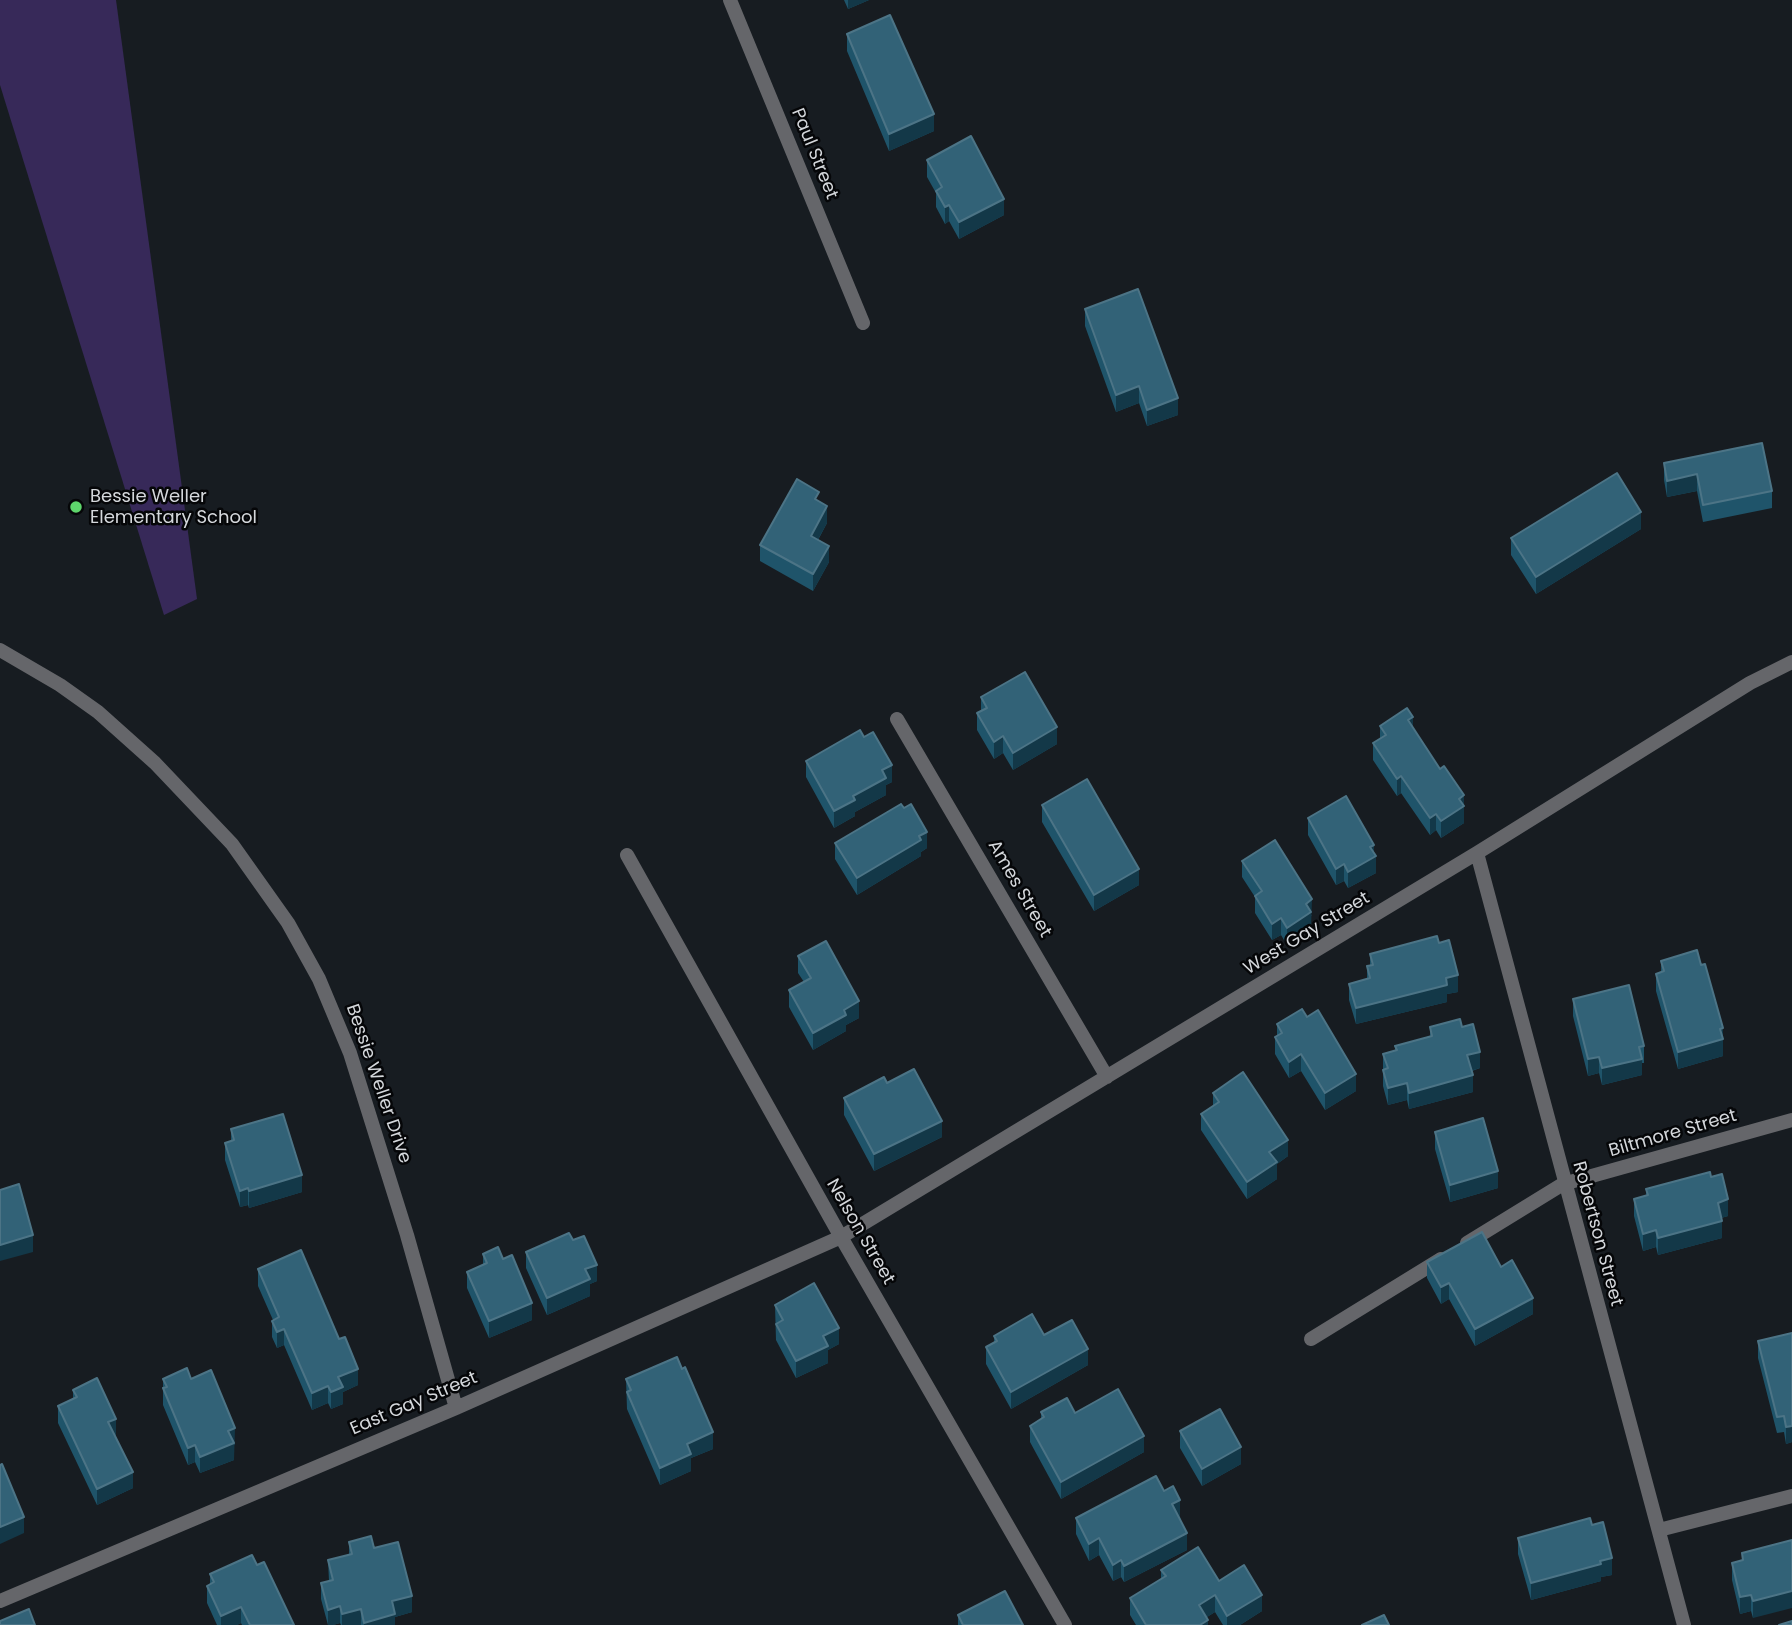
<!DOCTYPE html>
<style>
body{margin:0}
canvas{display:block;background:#171c21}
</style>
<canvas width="1792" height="1625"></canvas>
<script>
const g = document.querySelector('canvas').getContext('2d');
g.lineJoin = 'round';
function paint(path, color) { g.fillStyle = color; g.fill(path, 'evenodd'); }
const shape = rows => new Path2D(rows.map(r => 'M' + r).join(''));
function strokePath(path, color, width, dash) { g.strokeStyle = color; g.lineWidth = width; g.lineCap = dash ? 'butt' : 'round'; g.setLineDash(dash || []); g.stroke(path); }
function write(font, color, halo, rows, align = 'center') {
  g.font = font + ' Poppins,sans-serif'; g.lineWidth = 5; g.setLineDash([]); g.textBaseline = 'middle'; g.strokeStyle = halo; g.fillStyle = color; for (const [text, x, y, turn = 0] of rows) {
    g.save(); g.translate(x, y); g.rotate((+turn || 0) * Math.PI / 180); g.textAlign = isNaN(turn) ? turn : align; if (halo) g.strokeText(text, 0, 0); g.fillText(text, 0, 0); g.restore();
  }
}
const green = shape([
 [0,0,116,0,197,599,164,615,0,85]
]);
const service = shape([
 [1467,1243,1563,1184],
 [1311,1339,1441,1259]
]);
const minor = shape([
 [730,0,863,323],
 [0,650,60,685,98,712,155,763,232,844,288,923,319,979,350,1053,407,1235,456,1408],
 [897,719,1107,1077],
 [1477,853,1684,1625],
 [627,855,841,1237,1065,1625],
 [1563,1184,1792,1120],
 [1659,1530,1792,1496],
 [0,1601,456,1408,841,1237,1477,853,1750,683,1792,662]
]);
const wall = shape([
 [844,0,869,0,848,9],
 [847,34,934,131,889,151,847,51],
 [927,160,1004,215,959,239,949,221,945,224,936,207,936,193,927,177],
 [1085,309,1178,415,1147,426,1139,403,1116,412,1085,326],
 [1664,463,1772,491,1772,508,1703,522,1697,491,1667,497,1664,480],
 [819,502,827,523,818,540,829,562,813,591,760,561,760,545],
 [1641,529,1536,594,1511,555,1511,538],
 [981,697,1057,744,1013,770,1003,753,994,759,977,730,977,713,981,712],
 [1380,726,1413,728,1440,769,1464,795,1464,823,1441,838,1436,830,1430,835,1401,793,1397,796,1373,760,1373,743,1380,739],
 [806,761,892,782,886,785,886,795,855,812,855,816,834,828,806,777],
 [1042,805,1139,885,1094,911,1042,822],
 [1308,818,1374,853,1376,873,1348,888,1344,881,1336,885,1308,835],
 [835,843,927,848,921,852,921,856,857,895,835,859],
 [1242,861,1312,916,1311,916,1311,928,1287,945,1281,935,1272,940,1255,913,1255,897,1242,877],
 [1439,943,1458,992,1447,994,1447,1002,1356,1024,1349,1000,1349,984,1367,979,1367,966,1370,966,1370,954],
 [798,956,859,1018,846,1025,846,1031,813,1050,789,1007,789,990,804,982,798,973],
 [1661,961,1701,965,1723,1028,1723,1056,1678,1069,1656,991,1656,974,1661,972],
 [1573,999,1644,1046,1644,1063,1642,1063,1642,1075,1602,1085,1599,1073,1588,1076,1573,1016],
 [1277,1024,1356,1091,1325,1110,1301,1071,1289,1078,1275,1054,1275,1037,1277,1036],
 [1430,1027,1462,1027,1480,1068,1472,1071,1473,1092,1409,1109,1407,1100,1388,1105,1383,1086,1383,1054,1395,1050,1395,1046,1430,1036],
 [1213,1093,1288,1156,1277,1164,1277,1179,1247,1199,1201,1130,1201,1114,1213,1106],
 [844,1098,942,1137,874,1171,844,1115],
 [231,1129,302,1192,249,1208,248,1205,240,1207,225,1160,225,1143,231,1142],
 [1435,1132,1498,1188,1450,1202,1435,1149],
 [1711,1177,1728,1216,1721,1218,1722,1238,1658,1255,1656,1247,1643,1251,1634,1216,1634,1199,1646,1195,1646,1189],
 [573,1240,597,1281,590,1284,590,1296,547,1315,526,1268,526,1252],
 [483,1254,503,1259,532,1320,489,1338,467,1288,467,1272,483,1265],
 [1427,1262,1501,1267,1533,1314,1475,1346,1449,1299,1441,1304,1427,1278],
 [258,1269,358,1385,343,1392,343,1404,331,1409,328,1403,312,1410,284,1345,277,1348,272,1337,272,1321,273,1320,258,1286],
 [775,1305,839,1344,828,1350,828,1363,796,1378,776,1340],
 [1792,1333,1792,1442,1786,1444,1784,1432,1777,1433,1758,1358,1758,1341],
 [1044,1335,1088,1365,1011,1409,986,1364,986,1347,994,1343,994,1336],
 [163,1379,191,1379,235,1445,234,1445,234,1460,200,1473,195,1462,188,1465,163,1405],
 [626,1379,713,1449,691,1458,691,1471,660,1485,627,1409],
 [73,1390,116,1435,115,1436,133,1488,97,1505,58,1423,58,1406,73,1399],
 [1041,1412,1144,1452,1061,1499,1030,1442,1030,1426,1041,1419],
 [1180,1431,1241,1464,1202,1486,1180,1448],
 [1164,1491,1180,1517,1187,1550,1124,1582,1121,1577,1113,1581,1099,1555,1089,1561,1076,1534,1076,1518],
 [1592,1525,1612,1575,1601,1577,1601,1581,1531,1600,1518,1554,1518,1538],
 [1792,1540,1753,1618,1751,1611,1740,1614,1732,1580,1732,1563,1742,1560,1742,1553],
 [349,1542,374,1548,412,1612,395,1617,395,1625,341,1625,340,1623,333,1625,328,1625,321,1599,321,1583,329,1581,328,1560,349,1555],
 [257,1565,294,1625,242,1625,241,1623,237,1625,217,1625,207,1603,207,1586,210,1584,210,1574],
 [1161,1570,1219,1581,1262,1611,1240,1625,1223,1625,1215,1612,1207,1617,1208,1625,1136,1625,1130,1615,1130,1598,1161,1579],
 [958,1615,1023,1625,958,1625]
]);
const shadedWall = shape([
 [848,0,869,0,848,9],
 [934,114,934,131,889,151,889,134],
 [1004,199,1004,215,959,239,959,222],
 [949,205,949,221,945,224,945,207],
 [1139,386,1139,403,1116,412,1116,395],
 [1178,398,1178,415,1147,426,1147,410],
 [1697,474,1697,491,1667,497,1667,481],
 [827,506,827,523,811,552,811,536],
 [1641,512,1641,529,1536,594,1536,577],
 [829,546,829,562,813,591,813,574],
 [1413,717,1413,733,1408,720],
 [1057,727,1057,744,1013,770,1013,753],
 [1003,736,1003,753,994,759,994,742],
 [892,765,892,782,886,785,886,795,855,812,855,816,834,828,834,811,853,796,882,770],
 [1401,776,1401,793,1397,796,1397,779],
 [1464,795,1464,823,1441,838,1441,821,1459,799],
 [1436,814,1436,830,1430,835,1430,818],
 [927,832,927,848,921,852,921,856,857,895,857,878],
 [1374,845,1374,857,1376,856,1376,873,1348,888,1348,872],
 [1344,864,1344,881,1336,885,1336,869],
 [1139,869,1139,885,1094,911,1094,895],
 [1312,899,1311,928,1287,945,1287,928,1306,904],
 [1281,918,1281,935,1272,940,1272,924],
 [1458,975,1458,992,1447,994,1447,1002,1356,1024,1356,1008],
 [859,1001,859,1018,846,1025,846,1031,813,1050,813,1033,844,1010],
 [1723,1028,1723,1056,1678,1069,1678,1052],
 [1480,1052,1480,1068,1467,1072,1467,1055],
 [1301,1054,1301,1071,1289,1078,1289,1062],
 [1599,1057,1599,1073,1588,1076,1588,1059],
 [1642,1059,1642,1075,1602,1085,1602,1068],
 [1356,1074,1356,1091,1325,1110,1325,1093],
 [1473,1075,1473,1092,1409,1109,1409,1093],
 [1407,1083,1407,1100,1388,1105,1388,1088],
 [942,1121,942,1137,874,1171,874,1154],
 [1288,1140,1288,1156,1277,1164,1277,1179,1247,1199,1247,1182,1269,1152],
 [1498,1171,1498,1188,1450,1202,1450,1185],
 [302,1175,302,1192,249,1208,249,1191],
 [248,1188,248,1205,240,1207,240,1191],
 [1728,1199,1728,1216,1718,1219,1718,1203],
 [1722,1221,1722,1238,1658,1255,1658,1238],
 [1656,1230,1656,1247,1643,1251,1643,1234],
 [33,1235,33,1252,0,1261,0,1245],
 [597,1265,597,1281,590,1284,590,1296,547,1315,547,1298,585,1269],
 [1449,1283,1449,1299,1441,1304,1441,1287],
 [1533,1298,1533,1314,1475,1346,1475,1329],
 [532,1303,532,1320,489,1338,489,1321],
 [839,1328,839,1344,828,1350,828,1363,796,1378,796,1361,823,1336],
 [284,1329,284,1345,277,1348,277,1332],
 [1088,1349,1088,1365,1011,1409,1011,1392],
 [358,1369,358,1385,343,1392,343,1404,331,1409,331,1392,338,1377],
 [328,1386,328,1403,312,1410,312,1393],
 [116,1419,116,1435,108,1438,108,1422],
 [1792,1426,1792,1442,1786,1444,1786,1427],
 [235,1428,234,1460,200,1473,200,1457,228,1431],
 [713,1432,713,1449,691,1458,691,1471,660,1485,660,1468,687,1444],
 [1144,1436,1144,1452,1061,1499,1061,1482],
 [195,1445,195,1462,188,1465,188,1448],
 [1241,1447,1241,1464,1202,1486,1202,1469],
 [133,1472,133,1488,97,1505,97,1489],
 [1180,1500,1180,1517,1172,1521,1172,1504],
 [24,1517,24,1533,0,1544,0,1527],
 [1187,1533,1187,1550,1124,1582,1124,1566],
 [1099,1538,1099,1555,1089,1561,1089,1544],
 [1612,1558,1612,1575,1601,1577,1601,1581,1531,1600,1531,1583],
 [1121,1560,1121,1577,1113,1581,1113,1565],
 [1792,1591,1792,1608,1753,1618,1753,1601],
 [1215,1595,1215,1612,1199,1622,1199,1605],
 [1262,1595,1262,1611,1240,1625,1227,1625,1227,1616],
 [1751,1595,1751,1611,1740,1614,1740,1597],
 [412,1596,412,1612,395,1617,395,1625,364,1625,364,1623,392,1601],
 [340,1606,340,1623,333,1625,328,1625,328,1610],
 [241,1607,241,1623,237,1625,221,1625,221,1616],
 [361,1609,361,1625,342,1625,342,1614],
 [1208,1620,1208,1625,1200,1625]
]);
const building = shape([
 [890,15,934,114,889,134,847,34,890,15],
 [971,136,1004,199,959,222,949,205,945,207,936,191,942,187,927,160,971,136],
 [1138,289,1178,398,1147,410,1139,386,1116,395,1085,309,1138,289],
 [1762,443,1772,491,1703,505,1697,474,1667,481,1664,463,1762,443],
 [1617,473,1641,512,1536,577,1511,538,1617,473],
 [797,479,819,492,815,499,827,506,811,536,829,546,813,574,760,545,797,479],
 [1025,672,1057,727,1013,753,1003,736,994,742,977,713,987,708,981,697,1025,672],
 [1407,708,1413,717,1408,720,1440,769,1444,766,1464,795,1459,799,1464,806,1441,821,1436,814,1430,818,1401,776,1397,779,1373,743,1386,735,1380,726,1407,708],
 [860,730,864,737,873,732,892,765,882,770,886,778,853,796,855,800,834,811,806,761,860,730],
 [1087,779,1139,869,1094,895,1042,805,1087,779],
 [1346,796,1374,845,1370,847,1376,856,1348,872,1344,864,1336,869,1308,818,1346,796],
 [901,804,904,808,911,804,927,832,919,836,921,840,857,878,835,843,901,804],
 [1275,840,1312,899,1306,904,1311,912,1287,928,1281,918,1272,924,1255,896,1262,891,1242,861,1275,840],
 [1437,936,1439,943,1449,940,1458,975,1446,978,1447,985,1356,1008,1349,984,1370,978,1367,966,1373,965,1370,954,1437,936],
 [826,941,859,1001,844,1010,846,1015,813,1033,789,990,811,978,798,956,826,941],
 [1697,950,1701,965,1705,964,1723,1028,1720,1029,1723,1039,1678,1052,1656,974,1664,971,1661,961,1697,950],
 [1629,985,1644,1046,1639,1047,1642,1059,1602,1068,1599,1057,1588,1059,1573,999,1629,985],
 [1302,1009,1307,1017,1318,1010,1356,1074,1325,1093,1301,1054,1289,1062,1275,1037,1282,1033,1277,1024,1302,1009],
 [1460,1019,1462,1027,1473,1024,1480,1052,1467,1055,1473,1075,1409,1093,1407,1083,1388,1088,1383,1070,1388,1068,1383,1054,1397,1050,1395,1046,1432,1036,1430,1027,1460,1019],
 [914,1069,942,1121,874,1154,844,1098,884,1077,887,1083,914,1069],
 [1243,1072,1288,1140,1269,1152,1277,1162,1247,1182,1201,1114,1219,1102,1213,1093,1243,1072],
 [283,1114,302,1175,249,1191,248,1188,240,1191,225,1143,234,1140,231,1129,283,1114],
 [1483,1118,1498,1171,1450,1185,1435,1132,1483,1118],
 [1710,1172,1711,1177,1722,1174,1728,1199,1718,1203,1722,1221,1658,1238,1656,1230,1643,1234,1634,1199,1648,1195,1646,1189,1710,1172],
 [19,1184,33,1235,0,1245,0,1190,19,1184],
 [1482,1232,1501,1267,1512,1260,1533,1298,1475,1329,1449,1283,1441,1287,1427,1262,1482,1232],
 [569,1233,573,1240,584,1236,597,1265,585,1269,590,1279,547,1298,526,1252,569,1233],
 [498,1247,503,1259,512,1255,532,1303,489,1321,467,1272,487,1263,483,1254,498,1247],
 [301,1250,339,1339,345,1337,358,1369,338,1377,343,1387,331,1392,328,1386,312,1393,284,1329,277,1332,272,1321,279,1317,258,1269,301,1250],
 [814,1283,839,1328,823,1336,828,1346,796,1361,776,1324,783,1320,775,1305,814,1283],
 [1032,1314,1044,1335,1072,1320,1088,1349,1011,1392,986,1347,997,1341,994,1336,1032,1314],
 [1792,1333,1792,1426,1786,1427,1784,1416,1777,1417,1758,1341,1792,1333],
 [677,1357,682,1369,685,1367,713,1432,687,1444,691,1454,660,1468,627,1392,631,1390,626,1379,677,1357],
 [187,1368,191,1379,211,1370,235,1428,228,1431,234,1443,200,1457,195,1445,188,1448,163,1388,167,1387,163,1379,187,1368],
 [97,1378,116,1419,108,1422,133,1472,97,1489,58,1406,77,1397,73,1390,97,1378],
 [1118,1389,1144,1436,1061,1482,1030,1426,1044,1417,1041,1412,1067,1398,1075,1413,1118,1389],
 [1220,1409,1241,1447,1202,1469,1180,1431,1220,1409],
 [2,1464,24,1517,0,1527,0,1465,2,1464],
 [1156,1476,1164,1491,1173,1486,1180,1500,1172,1504,1187,1533,1124,1566,1121,1560,1113,1565,1099,1538,1089,1544,1076,1518,1156,1476],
 [1590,1518,1592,1525,1603,1522,1612,1558,1600,1561,1601,1564,1531,1583,1518,1538,1590,1518],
 [371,1536,374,1548,398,1542,412,1596,392,1601,395,1614,364,1623,361,1609,342,1614,340,1606,328,1610,321,1583,333,1580,328,1560,352,1554,349,1542,371,1536],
 [1792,1540,1792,1591,1753,1601,1751,1595,1740,1597,1732,1563,1743,1560,1742,1553,1792,1540],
 [1198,1547,1219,1581,1244,1565,1262,1595,1227,1616,1215,1595,1199,1605,1208,1620,1200,1625,1146,1625,1130,1598,1166,1576,1161,1570,1198,1547],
 [252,1555,257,1565,264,1562,294,1625,250,1625,241,1607,221,1616,207,1586,214,1582,210,1574,252,1555],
 [1005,1591,1023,1625,963,1625,958,1615,1005,1591],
 [29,1609,35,1625,0,1625,0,1621,29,1609],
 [1384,1615,1389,1625,1362,1625,1384,1615],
 [1792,1621,1792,1625,1779,1625,1792,1621]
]);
const markers = [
 [76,507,7,"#5ed56c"]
];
const streetNames = [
 ["Paul Street",814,154,68],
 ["Ames Street",1019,889,60],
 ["West Gay Street",1307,934,-31],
 ["Bessie Weller Drive",378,1084,71],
 ["Biltmore Street",1673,1134,-16],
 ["Nelson Street",860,1232,60],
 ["Robertson Street",1597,1234,75],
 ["East Gay Street",414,1404,-23]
];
const poiNames = [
 ["Bessie Weller",90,497],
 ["Elementary School",90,518]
];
paint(green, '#372959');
strokePath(service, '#65666a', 14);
strokePath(minor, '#65666a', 14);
paint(wall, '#1f546a');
paint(shadedWall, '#133848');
paint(building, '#326277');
strokePath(building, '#4c7486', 2);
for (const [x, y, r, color] of markers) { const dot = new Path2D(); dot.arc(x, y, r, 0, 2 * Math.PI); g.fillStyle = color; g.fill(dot); strokePath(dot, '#050608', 2.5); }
write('18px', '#d4d7db', '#050608', streetNames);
write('18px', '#d4d7db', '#050608', poiNames, 'left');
</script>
